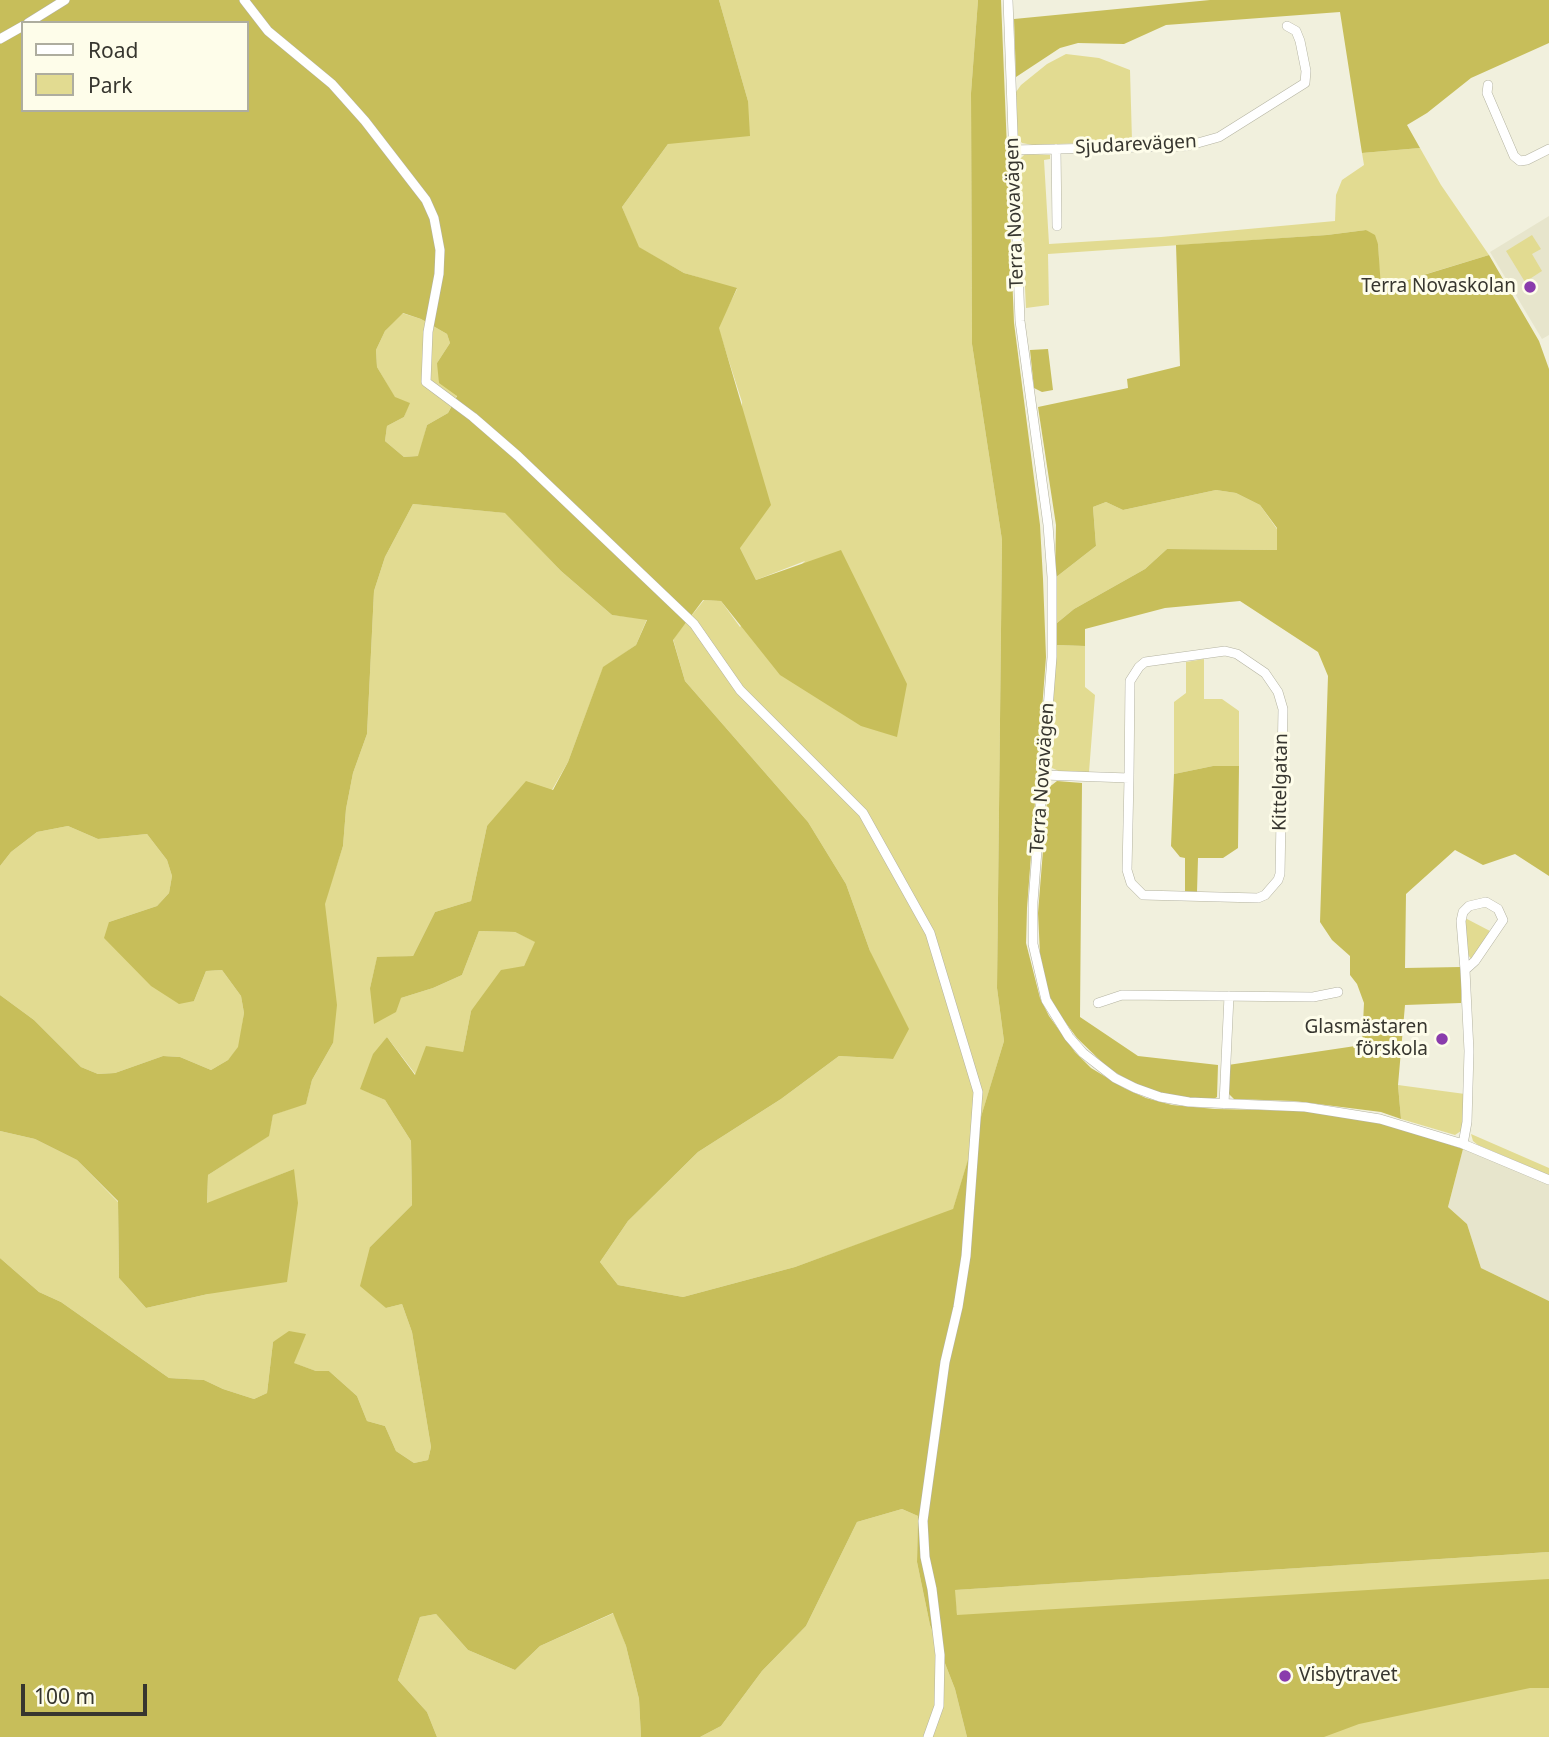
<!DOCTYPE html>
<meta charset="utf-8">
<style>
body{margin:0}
#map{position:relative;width:1549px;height:1737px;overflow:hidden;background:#f1f0dd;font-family:"Noto Sans",sans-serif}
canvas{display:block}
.legend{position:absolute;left:21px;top:21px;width:228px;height:91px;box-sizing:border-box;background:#fefdea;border:2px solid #aead9f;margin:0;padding:9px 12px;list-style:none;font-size:21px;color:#37362f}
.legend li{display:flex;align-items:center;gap:14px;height:35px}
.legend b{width:35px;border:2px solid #aead9f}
.scale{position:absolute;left:21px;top:1684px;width:126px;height:32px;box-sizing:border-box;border:4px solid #37362f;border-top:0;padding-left:9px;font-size:21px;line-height:24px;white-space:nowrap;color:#37362f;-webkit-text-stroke:5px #fefdea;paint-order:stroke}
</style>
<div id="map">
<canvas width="1549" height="1737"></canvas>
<ul class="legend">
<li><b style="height:9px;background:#fff"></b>Road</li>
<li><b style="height:19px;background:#e2db91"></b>Park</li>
</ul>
<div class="scale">100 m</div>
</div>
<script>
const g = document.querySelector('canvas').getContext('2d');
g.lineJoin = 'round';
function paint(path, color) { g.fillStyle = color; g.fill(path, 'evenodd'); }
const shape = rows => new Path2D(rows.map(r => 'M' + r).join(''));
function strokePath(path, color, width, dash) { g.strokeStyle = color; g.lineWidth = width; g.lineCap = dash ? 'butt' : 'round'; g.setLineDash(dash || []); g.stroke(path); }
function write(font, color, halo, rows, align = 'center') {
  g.font = font + ' "Noto Sans",sans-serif'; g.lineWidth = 6; g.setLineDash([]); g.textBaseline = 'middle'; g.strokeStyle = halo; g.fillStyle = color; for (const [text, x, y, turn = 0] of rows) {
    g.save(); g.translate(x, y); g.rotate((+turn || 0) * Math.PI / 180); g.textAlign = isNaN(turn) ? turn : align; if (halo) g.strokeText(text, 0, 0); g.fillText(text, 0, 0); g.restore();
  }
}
const built = shape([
 [1549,216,1549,335,1542,339,1490,252],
 [1463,1149,1549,1184,1549,1301,1481,1268,1467,1224,1448,1207]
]);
const green = shape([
 [719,0,978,0,971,93,972,344,1002,540,997,988,1004,1041,953,1210,795,1267,683,1297,618,1285,600,1262,628,1221,698,1152,781,1099,839,1056,893,1059,870,951,846,884,808,822,685,681,673,639,704,600,721,601,740,627,805,561,756,580,740,548,742,402,718,327,737,289,684,273,638,247,622,207,668,144,748,101],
 [1066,54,1099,58,1130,70,1132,141,1033,145,1022,143,1017,137,1016,92,1021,85,1047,64],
 [1420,148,1441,185,1489,255,1380,288,1378,244,1366,230,1327,235,1048,254,1049,305,1026,308,1019,160,1025,154,1050,155,1050,159,1044,160,1049,244,1161,237,1335,221,1336,195,1342,180,1364,165,1362,153],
 [1532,235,1541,249,1532,254,1542,271,1525,282,1506,251],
 [402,313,421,319,447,334,450,343,437,363,457,395,448,413,427,425,419,456,404,457,385,441,387,426,404,417,409,403,395,398,377,367,376,350,385,331],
 [1216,490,1236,493,1260,505,1277,529,1277,550,1167,549,1145,569,1074,609,1057,623,1055,578,1096,546,1093,507,1106,502,1123,510],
 [413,504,506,513,561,571,612,615,647,619,636,645,603,668,568,762,552,790,487,826,471,901,435,912,413,956,377,958,370,988,401,998,433,988,462,975,479,931,515,932,536,942,524,966,471,1011,463,1052,416,1075,387,1037,361,1089,385,1100,411,1141,412,1205,370,1247,386,1308,402,1304,412,1332,431,1447,428,1460,414,1463,396,1451,385,1426,367,1421,357,1396,329,1371,316,1371,293,1363,305,1334,273,1342,267,1393,254,1399,223,1389,204,1380,169,1378,61,1302,39,1292,0,1258,0,1131,35,1139,77,1160,118,1202,119,1278,146,1308,208,1294,294,1169,207,1204,208,1175,268,1136,273,1115,306,1103,312,1080,333,1043,324,904,343,846,346,809,353,773,367,734,374,591,385,557],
 [1057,645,1085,646,1085,687,1095,695,1089,772,1061,772,1052,768,1048,761],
 [1204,659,1204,699,1222,699,1239,711,1239,766,1213,766,1174,774,1174,702,1186,693,1186,662],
 [68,826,98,839,147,834,167,860,172,876,169,893,157,906,109,922,194,1001,206,971,222,970,241,996,244,1013,239,1047,228,1060,211,1070,180,1057,163,1056,115,1073,98,1074,81,1067,34,1020,0,995,0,866,11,852,37,832],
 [1467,919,1490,931,1472,960,1468,955,1465,920],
 [1398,1085,1465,1094,1464,1125,1461,1131,1455,1135,1401,1119],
 [1471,1134,1549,1168,1549,1175,1478,1145,1473,1141],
 [902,1509,918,1516,917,1562,930,1625,955,1689,967,1737,700,1737,721,1726,762,1671,806,1626,857,1522],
 [1549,1552,1549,1737,1084,1737,957,1616,954,1590],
 [614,1613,626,1646,639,1699,641,1737,437,1737,427,1712,398,1680,420,1617,436,1614,468,1650,515,1670,540,1646]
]);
const forest = shape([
 [0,0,719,0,748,101,750,136,668,144,622,207,639,247,684,273,737,288,719,328,771,505,740,548,756,580,841,550,907,684,897,737,861,726,780,675,721,601,703,600,673,640,685,681,808,822,846,884,870,951,909,1029,893,1059,839,1056,781,1099,698,1152,628,1221,600,1262,618,1285,683,1297,795,1267,953,1209,1004,1041,997,988,1002,540,972,344,971,93,978,0,1001,0,1014,323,1040,525,1043,579,1046,657,1027,908,1026,943,1040,998,1049,1016,1075,1052,1091,1068,1124,1088,1146,1098,1172,1105,1215,1109,1309,1111,1379,1121,1463,1149,1448,1207,1467,1224,1481,1268,1549,1301,1549,1552,955,1590,957,1615,1549,1579,1549,1688,1530,1688,1359,1724,1324,1737,967,1737,955,1689,930,1625,917,1562,918,1516,902,1509,857,1522,806,1626,762,1671,721,1726,700,1737,641,1737,639,1699,626,1646,613,1613,540,1646,515,1670,468,1650,436,1614,420,1617,398,1680,427,1712,437,1737,0,1737,0,1258,39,1292,61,1302,169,1378,204,1380,223,1389,254,1399,267,1393,273,1342,289,1331,306,1334,294,1363,316,1371,329,1371,357,1396,367,1421,385,1426,396,1451,414,1463,428,1460,431,1447,412,1332,402,1304,386,1308,360,1286,370,1247,412,1205,411,1141,385,1100,360,1089,373,1054,387,1037,415,1075,426,1046,463,1052,471,1011,501,970,524,966,535,942,515,932,479,931,462,975,433,988,401,998,396,1012,374,1024,370,988,377,957,413,956,435,912,471,901,487,826,526,781,553,790,568,762,603,667,636,645,647,620,612,615,561,571,505,513,413,504,385,557,374,591,367,734,353,773,346,809,343,846,325,904,337,1005,333,1043,312,1080,306,1104,273,1115,269,1136,208,1175,207,1203,294,1169,298,1203,287,1282,208,1294,146,1308,119,1278,118,1201,77,1160,35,1139,0,1131,0,995,34,1020,81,1067,98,1074,115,1073,163,1056,180,1057,211,1070,228,1060,238,1047,244,1013,241,996,222,970,206,971,194,1001,179,1004,151,986,104,938,109,922,157,906,169,893,172,876,167,860,147,834,98,839,68,826,37,832,11,852,0,866],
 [23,23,247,23,247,110,23,110],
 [403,313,421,319,447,334,450,343,437,363,439,383,457,396,448,413,427,425,418,456,404,457,385,441,387,426,404,417,410,403,395,397,377,367,376,350,385,331],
 [1210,0,1549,0,1549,43,1471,78,1427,113,1407,125,1420,148,1362,153,1340,12,1166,25,1124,44,1078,43,1060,48,1016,77,1014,19],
 [1366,230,1375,235,1378,244,1381,288,1489,255,1539,341,1549,369,1549,876,1515,854,1483,865,1455,850,1406,894,1405,968,1461,967,1461,1003,1405,1005,1398,1085,1401,1119,1381,1112,1294,1101,1234,1099,1228,1093,1228,1065,1362,1045,1364,1003,1357,984,1350,975,1350,956,1332,940,1320,922,1328,676,1318,652,1240,601,1165,608,1085,629,1085,646,1057,645,1057,623,1074,609,1145,569,1167,549,1277,550,1277,528,1260,505,1236,493,1216,490,1123,510,1106,502,1093,507,1096,546,1055,578,1056,525,1038,407,1128,388,1127,379,1180,366,1176,245,1327,235],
 [1048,349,1053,390,1042,392,1034,388,1030,350],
 [1213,766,1239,766,1238,848,1223,858,1198,858,1197,892,1185,892,1185,858,1180,857,1171,846,1174,774],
 [1057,781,1082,783,1080,1017,1138,1056,1218,1065,1217,1097,1212,1100,1168,1097,1133,1083,1108,1068,1077,1038,1057,1011,1049,995,1040,954,1038,913,1048,788]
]);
const street = shape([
 [244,0,268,31,332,84,365,121,426,200,434,218,440,250,439,274,428,332,426,382,473,417,518,456,694,624,740,690,863,813,930,933,978,1092,966,1256,958,1307,945,1362,923,1521,925,1557,932,1589,940,1655,939,1706,928,1737],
 [1008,0,1020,321,1048,525,1052,577,1052,657,1033,902,1033,944,1046,1000,1069,1037,1083,1053,1115,1078,1135,1088,1160,1097,1189,1102,1305,1107,1380,1119,1463,1144,1549,1180],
 [28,23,65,0],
 [0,39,23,26],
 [1488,85,1487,93,1514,156,1520,161,1527,160,1549,149],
 [1056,149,1057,226],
 [1013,150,1187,146,1219,137,1305,83,1306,71,1300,41,1296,31,1287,26],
 [1043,775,1129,778,1127,870,1131,883,1143,895,1258,898,1265,895,1278,880,1280,874,1283,709,1278,692,1265,673,1237,654,1225,651,1145,662,1139,667,1130,681,1129,778],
 [1098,1003,1122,995,1313,997,1338,992],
 [1224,1104,1229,996],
 [1463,1144,1467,1122,1469,1051,1465,970,1475,961,1503,920,1498,909,1486,902,1469,906,1463,912,1461,921,1465,970]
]);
const markers = [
 [1530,287,7,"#8a3cac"],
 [1442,1039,7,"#8a3cac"],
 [1285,1676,7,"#8a3cac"]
];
const streetNames = [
 ["Sjudarevägen",1136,145,-3],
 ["Terra Novavägen",1015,213,-92],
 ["Terra Novavägen",1043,778,-86],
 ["Kittelgatan",1281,782,-89]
];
const poiNames = [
 ["Terra Novaskolan",1516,287],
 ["Glasmästaren",1428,1028],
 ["förskola",1428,1050],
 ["Visbytravet",1299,1676,"left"]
];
paint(built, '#e7e5cc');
paint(green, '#e2db91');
paint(forest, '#c7be5a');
strokePath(street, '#b4b3a1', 10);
strokePath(street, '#fff', 9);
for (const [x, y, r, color] of markers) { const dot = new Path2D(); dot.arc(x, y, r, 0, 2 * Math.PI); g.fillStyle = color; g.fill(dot); strokePath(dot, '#fefdea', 2.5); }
write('19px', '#37362f', '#fefdea', streetNames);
write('19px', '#37362f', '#fefdea', poiNames, 'right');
</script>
